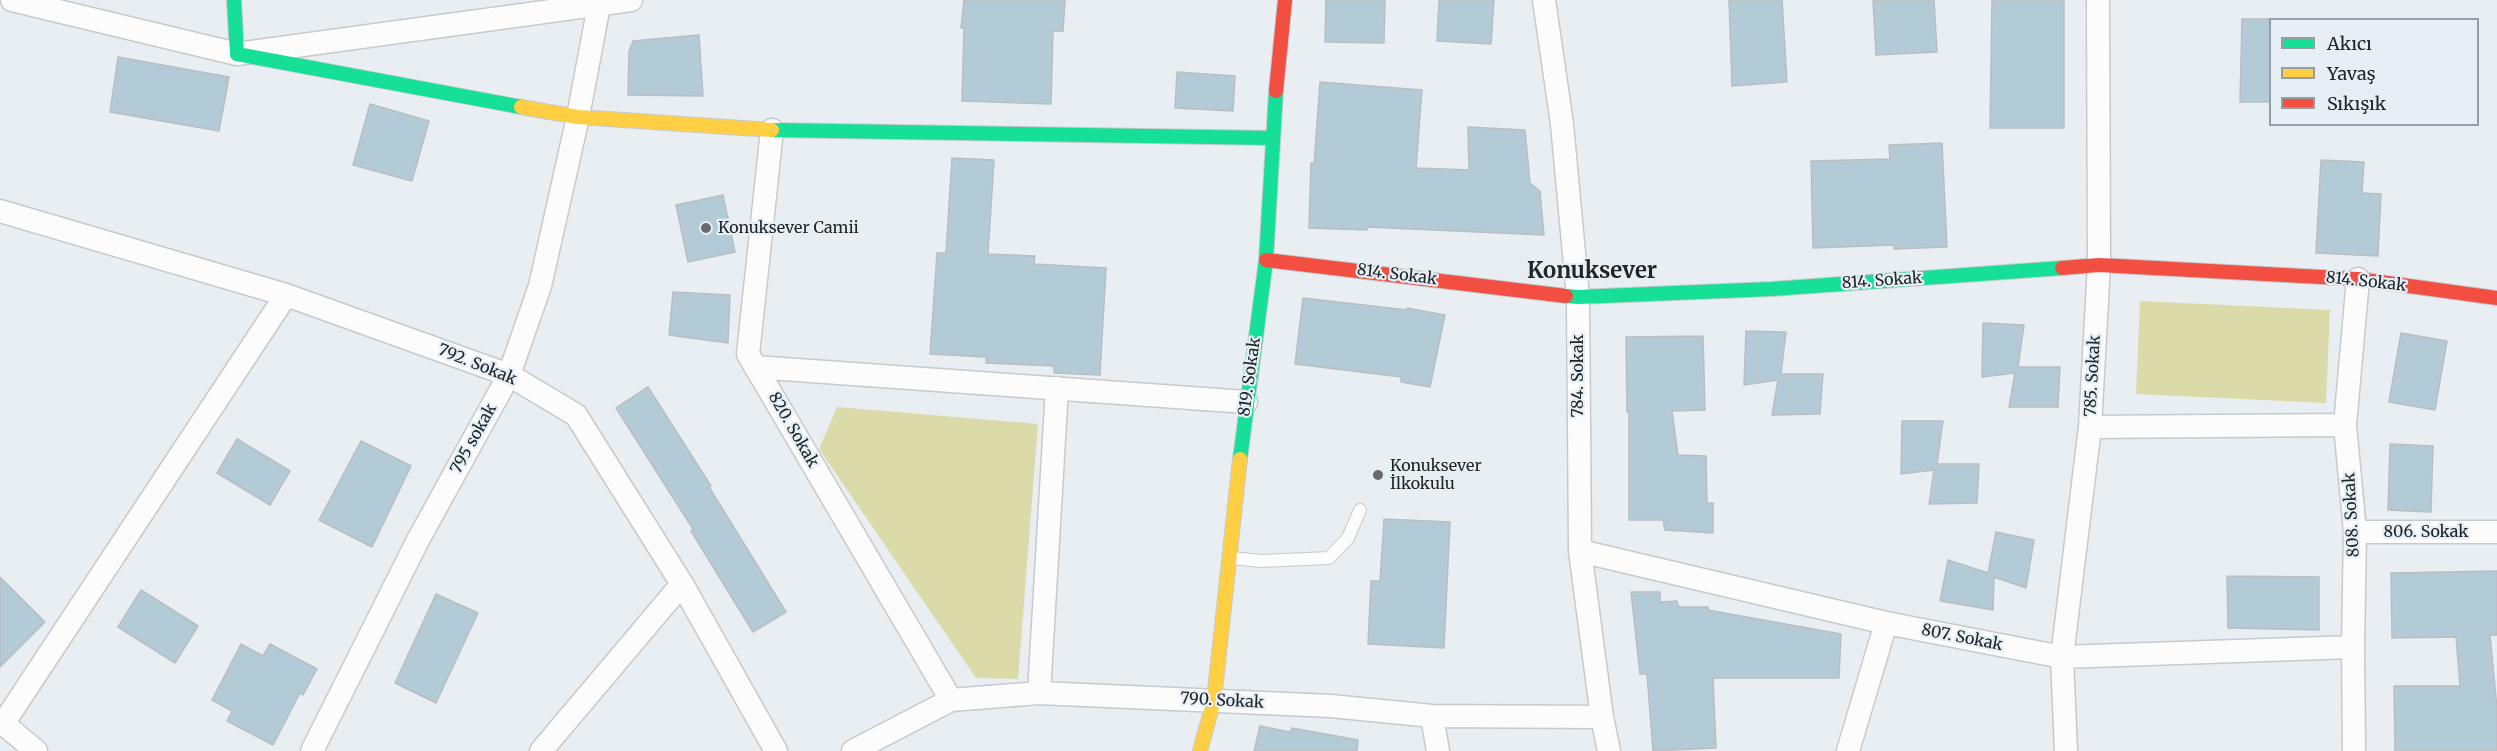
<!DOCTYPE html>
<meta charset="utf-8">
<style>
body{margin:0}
#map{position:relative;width:2497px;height:751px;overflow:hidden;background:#e8eef2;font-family:Merriweather,serif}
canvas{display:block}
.legend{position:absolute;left:2269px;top:18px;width:210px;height:108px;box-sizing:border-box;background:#e5eff5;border:2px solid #979ea3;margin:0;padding:8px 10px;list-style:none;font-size:18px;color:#212527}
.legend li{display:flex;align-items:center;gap:12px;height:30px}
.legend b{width:30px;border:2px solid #979ea3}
</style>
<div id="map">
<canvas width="2497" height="751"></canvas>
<ul class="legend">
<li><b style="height:8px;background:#16e098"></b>Akıcı</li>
<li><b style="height:8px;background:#ffcf43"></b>Yavaş</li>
<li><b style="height:8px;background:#f24e42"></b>Sıkışık</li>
</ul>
</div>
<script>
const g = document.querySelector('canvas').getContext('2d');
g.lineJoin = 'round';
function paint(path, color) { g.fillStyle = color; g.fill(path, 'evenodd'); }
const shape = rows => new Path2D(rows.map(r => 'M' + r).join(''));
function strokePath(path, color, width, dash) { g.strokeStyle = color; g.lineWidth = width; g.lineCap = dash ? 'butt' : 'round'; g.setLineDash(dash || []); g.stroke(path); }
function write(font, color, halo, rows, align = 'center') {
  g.font = font + ' Merriweather,serif'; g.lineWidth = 4.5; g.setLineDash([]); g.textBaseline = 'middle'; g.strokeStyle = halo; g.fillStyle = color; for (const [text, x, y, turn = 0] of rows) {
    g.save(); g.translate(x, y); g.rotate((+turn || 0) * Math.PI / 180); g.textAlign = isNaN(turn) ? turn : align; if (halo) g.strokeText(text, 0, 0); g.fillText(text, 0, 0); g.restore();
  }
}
const green = shape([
 [2140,301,2330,310,2326,403,2136,394],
 [837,407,1038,424,1018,679,976,678,819,449]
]);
const building = shape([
 [964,0,1065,0,1063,31,1053,31,1051,104,962,101,964,28,961,28,964,0],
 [1326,0,1385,0,1384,43,1325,42,1326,0],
 [1439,0,1494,0,1491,44,1437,41,1439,0],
 [1729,0,1782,0,1787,82,1732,86,1729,0],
 [1873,0,1934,0,1937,52,1876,55,1873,0],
 [1992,0,2064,0,2064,128,1990,128,1992,0],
 [2242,19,2271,19,2271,102,2240,102,2242,19],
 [699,35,703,96,628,95,629,51,633,41,699,35],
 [118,57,229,77,219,131,110,112,118,57],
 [1177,72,1235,76,1233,111,1175,108,1177,72],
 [1320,82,1422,90,1416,168,1469,170,1468,127,1525,130,1530,183,1540,191,1544,235,1367,227,1367,230,1309,228,1311,163,1314,164,1320,82],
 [370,104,429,121,412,181,353,165,370,104],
 [1942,143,1947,247,1894,249,1894,245,1813,248,1811,161,1890,159,1889,145,1942,143],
 [952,158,994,160,988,254,1035,256,1034,264,1106,268,1100,375,1054,373,1054,366,986,363,986,357,930,354,937,253,946,253,952,158],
 [2321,160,2364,162,2362,193,2381,194,2378,256,2316,253,2321,160],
 [723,195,735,252,688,262,676,205,723,195],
 [673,292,730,295,728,343,669,335,673,292],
 [1303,298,1407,310,1407,308,1445,315,1430,387,1401,382,1401,377,1295,364,1303,298],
 [1983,323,2024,325,2018,367,2060,367,2058,407,2009,407,2015,373,1982,377,1983,323],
 [1746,331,1786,332,1781,374,1823,374,1820,414,1772,415,1778,380,1744,385,1746,331],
 [2401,333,2447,341,2435,410,2389,402,2401,333],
 [1703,336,1705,410,1672,411,1678,455,1706,456,1707,503,1713,503,1713,533,1665,530,1663,520,1629,520,1629,411,1627,412,1626,337,1703,336],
 [648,387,711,486,709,487,786,612,753,632,691,531,693,529,616,408,648,387],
 [1902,421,1943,421,1937,464,1979,464,1977,503,1929,504,1934,470,1901,474,1902,421],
 [237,439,290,471,270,505,217,473,237,439],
 [361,441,411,466,372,547,319,520,361,441],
 [2390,444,2433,446,2431,512,2388,510,2390,444],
 [1384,519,1450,522,1444,648,1368,644,1371,581,1380,581,1384,519],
 [1996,532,2034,540,2026,588,1994,577,1993,610,1940,601,1948,560,1988,573,1996,532],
 [2497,571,2497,635,2490,635,2497,708,2497,751,2395,751,2394,686,2460,686,2456,637,2392,638,2391,573,2497,571],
 [2227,576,2319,577,2319,630,2228,628,2227,576],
 [0,577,45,622,0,667,0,577],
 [141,590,198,626,175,663,118,627,141,590],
 [1631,592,1660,592,1660,602,1677,601,1679,607,1708,607,1708,610,1841,634,1839,678,1713,678,1716,748,1653,751,1647,674,1640,674,1631,592],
 [436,594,478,613,436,703,395,683,436,594],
 [241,644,263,656,270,644,317,669,303,695,300,693,273,745,227,721,232,711,212,700,241,644],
 [1260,726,1290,732,1292,728,1358,740,1357,751,1254,751,1260,726]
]);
const lane = shape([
 [1232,558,1261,561,1329,558,1348,538,1360,510]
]);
const street = shape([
 [12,0,237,54,631,0],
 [1544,0,1562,124,1578,297,1580,551,1602,717,1609,751],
 [772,130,748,354,951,700],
 [0,211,286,295,509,375,576,415,682,584,776,751],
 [755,367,1246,402],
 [2090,427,2345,425],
 [2355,532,2497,532],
 [1580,551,1886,623,2062,657,2353,647],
 [1039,693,1057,388],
 [1432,716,1438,751],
 [0,721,36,751],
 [0,724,3,724,286,295],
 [312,751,418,540,509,375,540,286,578,117,600,0],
 [541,751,682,584],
 [853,751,951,700,1039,693,1331,706,1432,716,1602,717],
 [1848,751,1886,623],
 [2066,751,2062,657,2090,427,2099,265,2098,0],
 [2354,751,2353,647,2355,532,2345,425,2358,279]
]);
const fast = shape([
 [234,0,237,54,521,107],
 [772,130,1272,138],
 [1566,296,1578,297,1772,289,2062,268],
 [1240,459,1266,260,1276,91]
]);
const slow = shape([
 [521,107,578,117,772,130],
 [1200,751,1214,700,1240,459]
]);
const jam = shape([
 [1276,91,1285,0],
 [1266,260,1566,296],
 [2062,268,2099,265,2358,279,2497,298]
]);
const markers = [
 [706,228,6,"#676b6e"],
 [1378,475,6,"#676b6e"]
];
const poiNames = [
 ["Konuksever Camii",718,228],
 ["Konuksever",1390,466],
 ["İlkokulu",1390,484]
];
const streetNames = [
 ["814. Sokak",1397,275,7],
 ["814. Sokak",1882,281,-4],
 ["814. Sokak",2366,282,6],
 ["792. Sokak",477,365,22],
 ["784. Sokak",1578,376,-90],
 ["785. Sokak",2093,376,-87],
 ["819. Sokak",1250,377,-82],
 ["820. Sokak",793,430,60],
 ["795 sokak",474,439,-61],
 ["808. Sokak",2352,515,-93],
 ["806. Sokak",2426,532],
 ["807. Sokak",1962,638,11],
 ["790. Sokak",1222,701,3]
];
const districtNames = [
 ["Konuksever",1592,272]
];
paint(green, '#dadba9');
paint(building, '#b2cbd7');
strokePath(building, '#babec1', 1.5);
strokePath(lane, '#c6cacd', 14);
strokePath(street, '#c6cacd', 25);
strokePath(fast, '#c6cacd', 16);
strokePath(slow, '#c6cacd', 16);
strokePath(jam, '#c6cacd', 16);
strokePath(lane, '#fcfcfd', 12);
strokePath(street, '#fcfcfd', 22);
strokePath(fast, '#16e098', 14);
strokePath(slow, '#ffcf43', 14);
strokePath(jam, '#f24e42', 14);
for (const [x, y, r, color] of markers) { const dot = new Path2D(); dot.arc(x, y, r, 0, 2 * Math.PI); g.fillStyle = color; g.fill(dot); strokePath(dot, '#e5eff5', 2); }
write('16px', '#212527', '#e5eff5', poiNames, 'left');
write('16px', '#212527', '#e5eff5', streetNames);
write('bold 22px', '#212527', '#e5eff5', districtNames);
</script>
